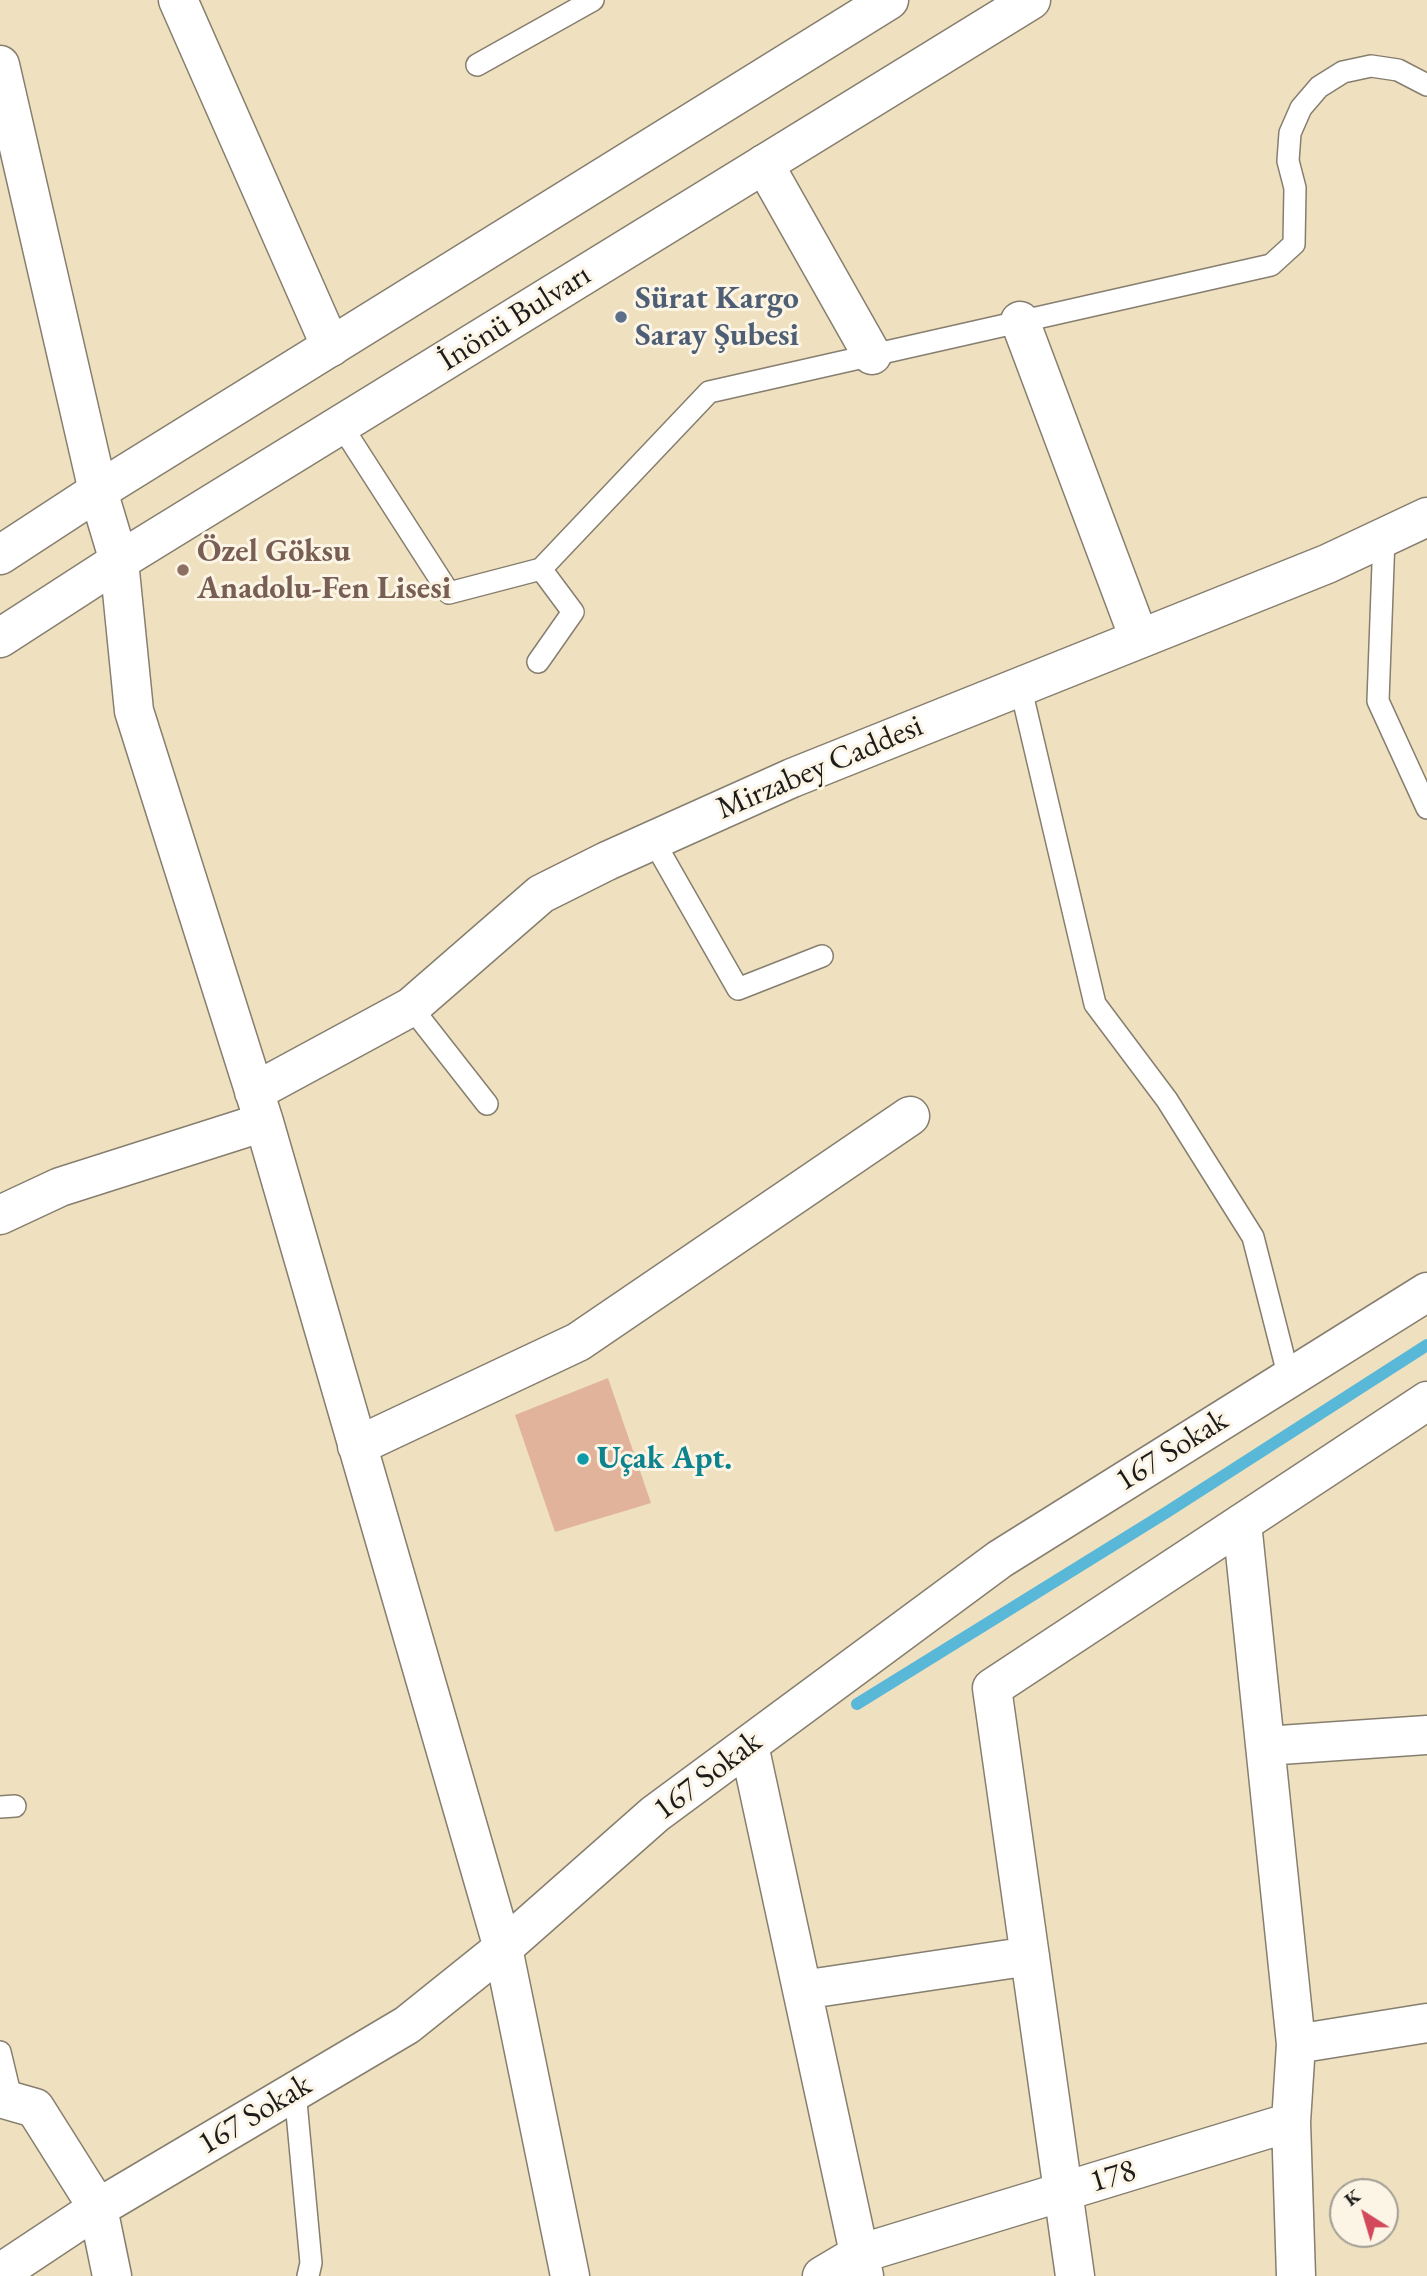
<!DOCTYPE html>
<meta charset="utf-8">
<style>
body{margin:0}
#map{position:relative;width:1427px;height:2276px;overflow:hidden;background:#efe1c0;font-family:"EB Garamond",serif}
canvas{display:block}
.north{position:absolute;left:1329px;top:2178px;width:70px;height:70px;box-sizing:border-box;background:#fcf5e5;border:2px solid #a29e95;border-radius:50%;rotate:323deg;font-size:19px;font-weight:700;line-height:28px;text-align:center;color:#1c1c1c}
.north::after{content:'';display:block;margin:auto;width:24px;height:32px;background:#d1495b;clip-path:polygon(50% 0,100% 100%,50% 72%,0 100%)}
</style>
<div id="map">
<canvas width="1427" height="2276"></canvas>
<div class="north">K</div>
</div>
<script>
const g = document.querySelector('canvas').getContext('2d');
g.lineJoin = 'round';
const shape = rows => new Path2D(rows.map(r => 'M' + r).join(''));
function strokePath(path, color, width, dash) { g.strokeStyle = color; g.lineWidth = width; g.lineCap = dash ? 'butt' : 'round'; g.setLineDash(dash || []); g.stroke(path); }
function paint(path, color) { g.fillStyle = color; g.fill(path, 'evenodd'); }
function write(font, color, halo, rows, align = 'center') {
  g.font = font + ' "EB Garamond",serif'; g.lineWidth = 6; g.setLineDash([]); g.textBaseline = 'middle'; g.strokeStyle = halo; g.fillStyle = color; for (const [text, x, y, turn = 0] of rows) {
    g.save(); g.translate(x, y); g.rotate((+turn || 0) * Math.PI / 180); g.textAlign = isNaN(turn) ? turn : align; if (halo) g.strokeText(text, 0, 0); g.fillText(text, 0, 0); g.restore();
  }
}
const stream = shape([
 [857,1704,1167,1512,1427,1345]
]);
const building = shape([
 [608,1378,651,1503,555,1532,515,1415]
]);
const lane = shape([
 [477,65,593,0],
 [341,425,449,593,541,569],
 [1384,537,1378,701,1427,808],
 [538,662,573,612,541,569,709,392,1271,265,1294,244,1295,188,1288,161,1290,133,1301,108,1319,87,1343,72,1371,66,1398,70,1427,85],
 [1020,685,1095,1004,1167,1100,1253,1237,1289,1378],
 [653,840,738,989,822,956],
 [411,1007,487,1104],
 [0,1807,15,1806],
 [0,2052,12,2102],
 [295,2091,311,2263,308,2276]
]);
const street = shape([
 [178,0,331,347],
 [0,65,98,491,119,561,134,711,264,1122,503,1948,570,2276],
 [764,164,872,355],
 [1020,321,1139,638],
 [254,1092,411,1007,541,894,607,861,792,778,1327,564,1427,517],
 [0,1215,60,1187,264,1122],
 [357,1446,578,1342,910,1116],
 [1242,1523,1296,2044,1427,2023],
 [749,1745,864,2276],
 [1265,1746,1427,1735],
 [802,1990,1030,1956],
 [0,2098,35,2108,98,2208,112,2276],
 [1291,2122,1296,2276],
 [0,2273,98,2208,407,2025,503,1948,655,1814,1000,1559,1427,1292],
 [822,2276,859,2254,1291,2122,1296,2044],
 [1075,2276,992,1688,1427,1401]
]);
const primary = shape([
 [0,555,98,491,889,0],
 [0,638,119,561,1031,0]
]);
const markers = [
 [621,317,7,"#5c6f8a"],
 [183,570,7,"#8d6e63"],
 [583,1459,7,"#0f9aa8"]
];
const serviceNames = [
 ["Sürat Kargo",635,299],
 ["Saray Şubesi",635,336]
];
const streetNames = [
 ["İnönü Bulvarı",515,318,-32],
 ["Mirzabey Caddesi",820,768,-23],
 ["167 Sokak",1172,1451,-32],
 ["167 Sokak",708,1776,-37],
 ["167 Sokak",255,2115,-31],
 ["178",1113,2177,-17]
];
const educationNames = [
 ["Özel Göksu",197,552],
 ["Anadolu-Fen Lisesi",197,589]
];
const cultureNames = [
 ["Uçak Apt.",597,1459]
];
strokePath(stream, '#59b7d7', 12);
paint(building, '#e1b39a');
strokePath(lane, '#867e6e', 24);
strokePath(street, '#867e6e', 41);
strokePath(primary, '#867e6e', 41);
strokePath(lane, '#fff', 21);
strokePath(street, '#fff', 38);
strokePath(primary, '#fff', 38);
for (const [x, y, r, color] of markers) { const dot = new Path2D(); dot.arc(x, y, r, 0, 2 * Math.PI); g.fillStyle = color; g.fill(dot); strokePath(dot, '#fcf5e5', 2.5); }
write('bold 32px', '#4e5e75', '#fcf5e5', serviceNames, 'left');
write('32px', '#1c1c1c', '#fcf5e5', streetNames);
write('bold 32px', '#785e54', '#fcf5e5', educationNames, 'left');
write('bold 32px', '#0d838f', '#fcf5e5', cultureNames, 'left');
</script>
